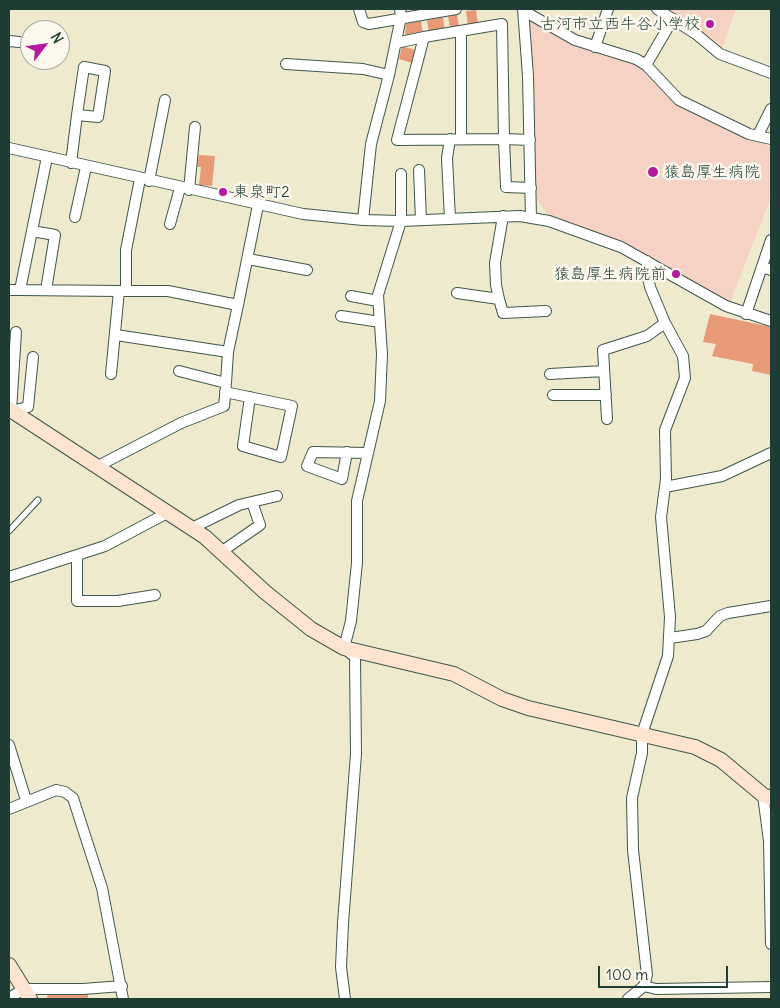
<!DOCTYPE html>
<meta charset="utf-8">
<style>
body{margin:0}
#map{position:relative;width:780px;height:1008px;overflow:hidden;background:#efe9ce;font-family:Delius,sans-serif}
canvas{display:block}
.frame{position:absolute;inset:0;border:10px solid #1f3d34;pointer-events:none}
.north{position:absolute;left:20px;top:20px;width:50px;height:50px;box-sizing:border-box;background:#fbf7ec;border:1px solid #a3ada2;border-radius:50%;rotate:60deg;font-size:14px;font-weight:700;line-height:20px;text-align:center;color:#1f3d34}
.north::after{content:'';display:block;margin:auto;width:18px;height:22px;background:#b5179e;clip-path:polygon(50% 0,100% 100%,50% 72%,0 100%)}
.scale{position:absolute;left:598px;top:966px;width:130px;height:22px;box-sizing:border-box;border:2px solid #1f3d34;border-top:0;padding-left:6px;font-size:15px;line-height:18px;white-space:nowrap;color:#1f3d34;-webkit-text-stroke:4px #fbf7ec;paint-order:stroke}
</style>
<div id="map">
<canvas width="780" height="1008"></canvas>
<div class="frame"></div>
<div class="north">N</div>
<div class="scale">100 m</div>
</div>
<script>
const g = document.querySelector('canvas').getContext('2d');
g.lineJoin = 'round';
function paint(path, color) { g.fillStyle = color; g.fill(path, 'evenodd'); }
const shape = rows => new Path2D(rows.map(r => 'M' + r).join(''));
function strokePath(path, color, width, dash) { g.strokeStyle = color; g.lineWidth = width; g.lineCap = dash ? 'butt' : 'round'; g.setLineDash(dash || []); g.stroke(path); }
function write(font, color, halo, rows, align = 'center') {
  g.font = font + ' Delius,"Klee One",sans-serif'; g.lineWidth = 5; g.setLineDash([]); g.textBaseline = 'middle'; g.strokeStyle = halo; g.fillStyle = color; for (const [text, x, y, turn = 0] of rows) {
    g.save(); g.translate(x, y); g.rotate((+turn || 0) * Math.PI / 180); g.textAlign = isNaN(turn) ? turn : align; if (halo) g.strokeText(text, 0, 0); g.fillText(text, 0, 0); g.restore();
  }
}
const built = shape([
 [665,9,736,9,722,48],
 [529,17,634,62,667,92,734,130,771,147,771,197,730,303,618,240,550,218,536,198]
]);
const building = shape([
 [476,10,478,24,468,26,466,11],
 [457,14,459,26,450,28,448,16],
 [443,17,445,31,429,33,427,20],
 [421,21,423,34,405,37,406,24],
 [402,46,415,50,412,63,399,59],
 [199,155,215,156,212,186,199,185,201,167,197,167],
 [710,314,771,327,771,375,752,371,753,364,712,356,716,344,703,342],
 [48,992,88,994,88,999,47,999]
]);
const lane = shape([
 [9,531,38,500]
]);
const street = shape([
 [359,9,363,22,369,24,456,9],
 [523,9,528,76,531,218],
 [657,9,696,34,720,54,771,73],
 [524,11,575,40,636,59,646,65,679,100,749,134,771,139],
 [9,41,19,42],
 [396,43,424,37],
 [595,47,608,9],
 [286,64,363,69,389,75],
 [646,65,673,19],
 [758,135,771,109],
 [461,139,461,31],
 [530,140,504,139,397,140,424,37,502,24,504,139,506,187,531,188],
 [9,148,303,214,363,220,401,221,520,216,549,221,621,247,726,306,771,321],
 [71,163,77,115,84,67,105,71,98,117,77,115],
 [419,170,421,220],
 [149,181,165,100],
 [189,190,195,127],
 [75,217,86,167],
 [450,219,447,158,450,139],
 [363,220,371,144,389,75,401,17,400,9],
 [170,224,180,188],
 [32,231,55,235,46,290],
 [248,259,307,270],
 [762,267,771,270],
 [9,290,20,290,47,157],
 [20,290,119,291,111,374],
 [119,291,168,291,238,305,228,352],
 [126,291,126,250,140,179],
 [457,293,499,299,503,313,546,311],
 [351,296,378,301],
 [499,299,496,285,495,263,503,216],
 [238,305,258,205],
 [746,314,771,240],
 [341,316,380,322],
 [16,332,11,411,28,407,33,357],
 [116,335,228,352,226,383,179,371],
 [550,374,604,371],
 [225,392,292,406,281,457,243,446,250,397],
 [553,395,606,395],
 [607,419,603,350,647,336,665,323],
 [347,452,342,479,307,466,313,452,367,453],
 [96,467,181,423,224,406,226,387],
 [665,487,722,476,771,453],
 [192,528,239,505,277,496],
 [221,552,260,525,252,502],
 [77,555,77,601,118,601,155,595],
 [9,577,105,546,169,512],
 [670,638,697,634,706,631,720,616,728,613,771,606],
 [9,745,26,800],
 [763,795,769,841,771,944],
 [9,809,56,790,65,792,73,798,102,888,123,999],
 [644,986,656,989,771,987],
 [9,998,24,989,83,989,122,986],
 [345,999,341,967,343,923,356,754,355,657,344,648,351,621,357,563,357,501,380,401,382,354,378,295,401,221,401,174],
 [628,999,644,986,647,975,633,850,632,798,642,753,642,734,668,656,670,617,661,517,666,479,665,430,685,378,683,356,665,323,650,287,647,272,647,261]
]);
const secondary = shape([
 [9,409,205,537,265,592,311,629,344,648,454,674,502,699,528,708,695,747,721,760,763,795,771,798],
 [9,965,30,999]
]);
const markers = [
 [710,24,5,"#b5179e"],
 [653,172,6,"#b5179e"],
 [223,192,5,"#b5179e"],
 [676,274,5,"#b5179e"]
];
const poiNames = [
 ["古河市立西牛谷小学校",700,24],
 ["猿島厚生病院",664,172,"left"],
 ["東泉町2",233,192,"left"],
 ["猿島厚生病院前",666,274]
];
paint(built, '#f6d2c4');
paint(building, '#e79978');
strokePath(lane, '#3e574b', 7);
strokePath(street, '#3e574b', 12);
strokePath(secondary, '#3e574b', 16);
strokePath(lane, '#fff', 5);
strokePath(street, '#fff', 10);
strokePath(secondary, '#fde4d1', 14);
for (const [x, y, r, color] of markers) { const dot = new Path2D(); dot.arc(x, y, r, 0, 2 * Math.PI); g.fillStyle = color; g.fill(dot); strokePath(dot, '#fbf7ec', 2); }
write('16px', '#1f3d34', '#fbf7ec', poiNames, 'right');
</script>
